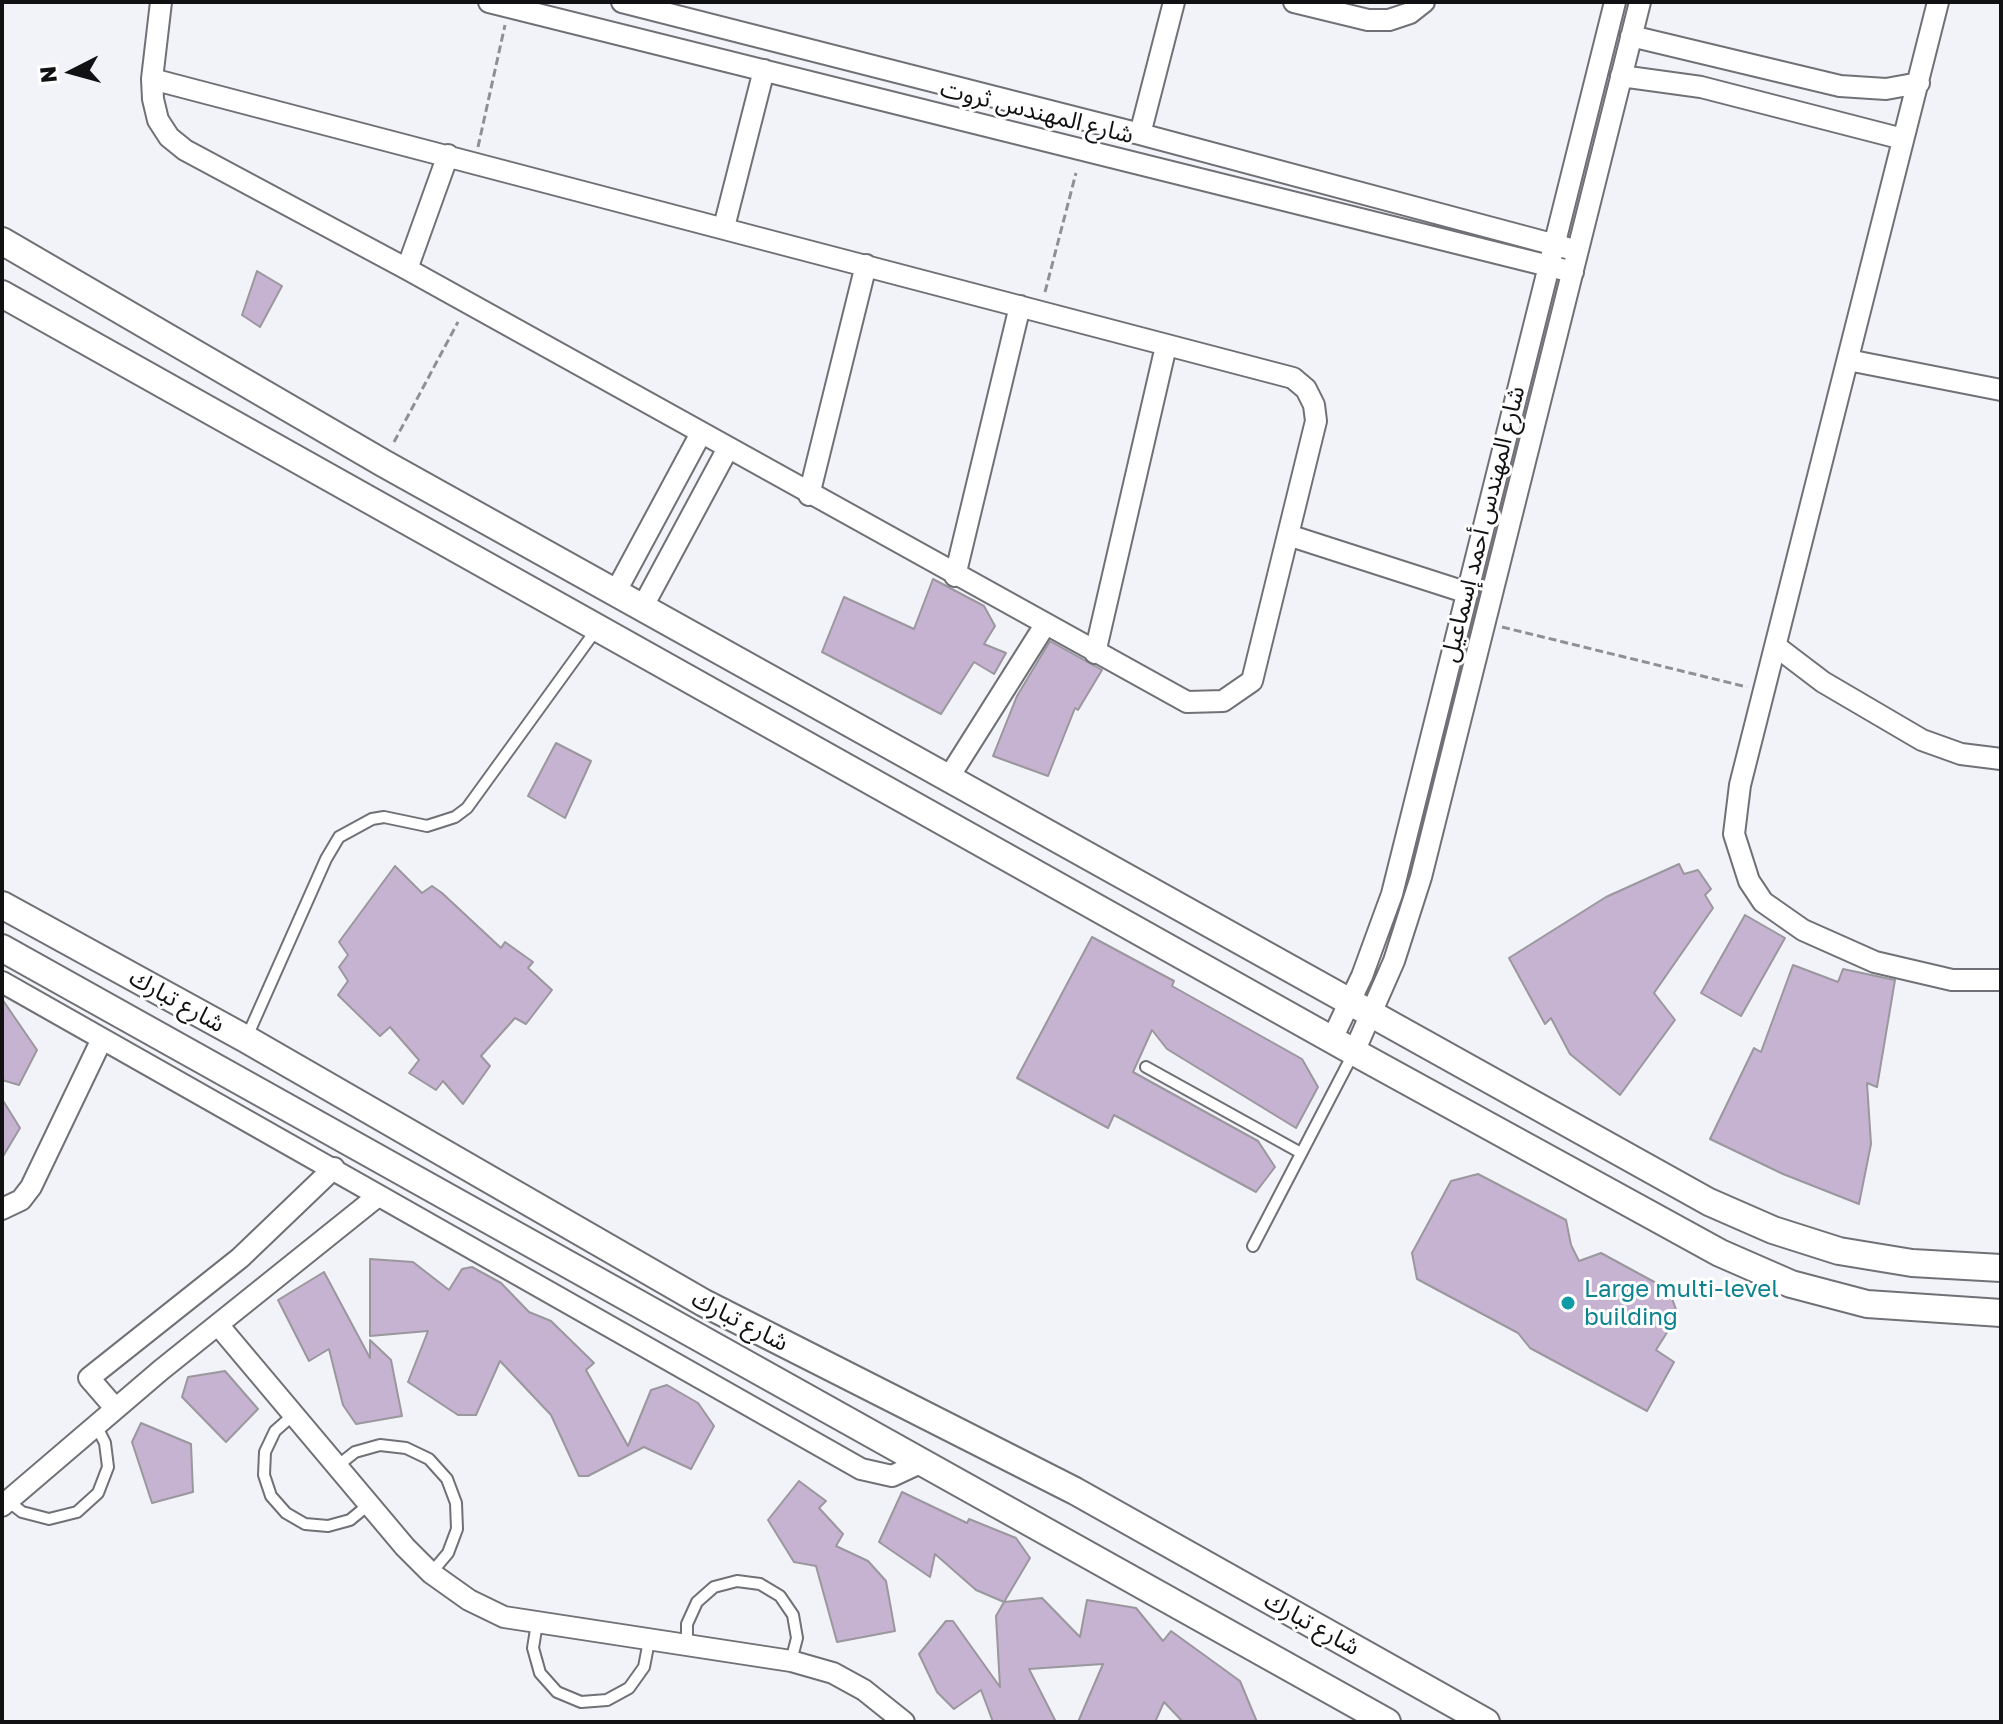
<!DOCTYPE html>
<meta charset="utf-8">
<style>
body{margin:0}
#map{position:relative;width:2003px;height:1724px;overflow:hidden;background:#f2f3f9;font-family:"Golos Text",sans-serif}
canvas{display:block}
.frame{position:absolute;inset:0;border:4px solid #111114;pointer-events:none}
.north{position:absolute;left:32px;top:32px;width:80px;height:80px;-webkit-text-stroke:6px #fff;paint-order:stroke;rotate:264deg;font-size:22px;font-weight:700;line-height:32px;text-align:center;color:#111114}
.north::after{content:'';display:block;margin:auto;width:28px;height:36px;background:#111114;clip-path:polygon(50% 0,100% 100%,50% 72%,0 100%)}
</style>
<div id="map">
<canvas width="2003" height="1724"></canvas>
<div class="frame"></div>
<div class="north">N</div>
</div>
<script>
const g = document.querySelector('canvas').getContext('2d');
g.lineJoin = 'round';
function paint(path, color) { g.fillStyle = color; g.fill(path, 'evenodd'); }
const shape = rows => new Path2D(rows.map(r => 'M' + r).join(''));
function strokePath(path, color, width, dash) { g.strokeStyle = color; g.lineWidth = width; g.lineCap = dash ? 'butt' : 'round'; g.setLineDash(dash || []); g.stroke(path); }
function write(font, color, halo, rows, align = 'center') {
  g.font = font + ' "Golos Text","Noto Sans Arabic",sans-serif'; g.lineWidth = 6; g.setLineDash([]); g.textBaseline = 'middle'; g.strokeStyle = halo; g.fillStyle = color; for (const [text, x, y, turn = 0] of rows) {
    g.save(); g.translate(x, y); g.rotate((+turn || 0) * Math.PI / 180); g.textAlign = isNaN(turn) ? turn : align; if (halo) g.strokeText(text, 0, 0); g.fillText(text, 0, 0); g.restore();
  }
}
const building = shape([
 [257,271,282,286,260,327,242,315,257,271],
 [933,579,984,606,995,626,984,644,1006,653,994,674,974,662,941,714,822,652,844,597,914,629,933,579],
 [1050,641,1102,670,1078,710,1075,708,1048,776,993,756,1017,696,1050,641],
 [556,743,591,761,565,818,528,796,556,743],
 [1679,864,1684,874,1698,870,1711,889,1705,895,1713,908,1654,993,1675,1020,1620,1095,1570,1054,1551,1018,1545,1024,1509,958,1606,897,1679,864],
 [395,866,422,893,432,886,442,893,501,948,505,942,533,962,528,968,552,990,526,1024,515,1018,481,1056,490,1066,463,1104,443,1081,436,1090,409,1073,419,1060,390,1027,380,1036,338,995,348,981,339,967,348,955,339,942,395,866],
 [1745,915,1785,938,1741,1016,1701,993,1745,915],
 [1092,937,1174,981,1172,986,1302,1059,1318,1087,1296,1128,1167,1049,1152,1030,1133,1072,1258,1141,1275,1167,1256,1192,1114,1115,1108,1128,1017,1078,1092,937],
 [1793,965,1838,982,1843,969,1895,980,1877,1087,1867,1083,1871,1144,1859,1204,1783,1174,1710,1139,1754,1048,1761,1052,1793,965],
 [2,999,37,1050,19,1085,2,1080,2,999],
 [2,1099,20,1128,2,1158,2,1099],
 [1478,1174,1566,1220,1571,1245,1579,1261,1601,1253,1669,1290,1678,1315,1656,1350,1674,1362,1647,1411,1530,1348,1518,1333,1417,1279,1412,1253,1451,1181,1478,1174],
 [370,1259,413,1262,449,1290,462,1269,472,1267,501,1283,529,1312,551,1321,594,1363,586,1370,628,1446,651,1390,667,1385,698,1403,714,1426,691,1469,644,1447,588,1476,579,1476,551,1415,500,1361,476,1415,458,1415,408,1382,428,1331,370,1336,370,1259],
 [324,1272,370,1358,370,1340,391,1360,402,1416,356,1424,343,1405,329,1349,309,1361,278,1300,324,1272],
 [225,1371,258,1409,226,1442,182,1397,188,1377,225,1371],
 [141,1423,191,1444,193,1492,152,1503,132,1442,141,1423],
 [799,1481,826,1501,819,1508,843,1534,836,1546,868,1561,886,1581,895,1631,837,1642,816,1566,794,1562,768,1520,799,1481],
 [902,1492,967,1523,969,1519,1016,1538,1030,1558,1004,1602,976,1590,935,1554,930,1577,879,1542,902,1492],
 [1042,1598,1080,1637,1087,1600,1136,1608,1163,1641,1171,1631,1240,1681,1257,1722,1183,1722,1164,1702,1155,1722,1078,1722,1103,1664,1029,1669,1056,1722,993,1722,981,1690,954,1709,937,1692,919,1654,946,1621,953,1621,1000,1687,996,1616,1004,1602,1042,1598]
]);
const path = shape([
 [478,147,505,25],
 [1045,292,1076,173],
 [394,442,458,322],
 [1502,627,1747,687]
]);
const service = shape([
 [246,1039,326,859,339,837,372,819,384,817,427,826,455,817,467,808,596,630],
 [1146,1067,1301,1153],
 [1253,1246,1353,1054],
 [292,1416,275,1431,265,1452,264,1475,271,1496,286,1513,305,1524,328,1526,350,1520,367,1506],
 [336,1467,355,1452,380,1445,406,1448,429,1459,447,1479,456,1503,457,1529,448,1553,431,1573],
 [8,1501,22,1512,49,1519,77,1512,98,1493,108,1467,105,1443,96,1425],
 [537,1623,533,1648,540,1673,557,1692,581,1702,607,1700,629,1688,644,1667,649,1641],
 [687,1647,687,1624,697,1602,714,1587,737,1581,760,1584,780,1596,793,1615,797,1638,791,1661]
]);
const minor = shape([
 [489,2,1573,272],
 [622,2,1140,134,1567,248],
 [1294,2,1368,20,1389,20,1410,13,1424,2],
 [1938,2,1740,785,1734,834,1749,881,1763,902,1803,930,1875,962,1952,980,2001,980],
 [1631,36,1840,86,1886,89,1919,83],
 [1621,76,1701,87,1903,139],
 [152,79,1293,378,1306,389,1314,405,1316,421,1252,681,1223,701,1187,702,407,269,185,150,169,137,158,120,153,99,152,79,161,2],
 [1140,134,1174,2],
 [724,227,764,70],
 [407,269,448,155],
 [1848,360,2001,390],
 [809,495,866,265],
 [1288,535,1468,593],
 [955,576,1020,306],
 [615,593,700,435],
 [642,608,727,450],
 [1777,647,1823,682,1922,740,1961,754,2001,759],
 [1095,653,1166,346],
 [949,777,1045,625],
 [2,982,861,1469,892,1476,920,1463],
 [1332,1039,1362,976,1392,894,1615,2],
 [1354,1052,1394,961,1421,877,1640,2],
 [2,1209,21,1200,31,1187,102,1039],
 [219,1326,405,1547,431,1573,469,1600,504,1617,791,1661,833,1673,864,1690,904,1722],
 [115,1408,89,1378,240,1258,334,1168],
 [2,1506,161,1370,378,1196]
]);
const tertiary = shape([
 [2,241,383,463,1709,1202,1773,1230,1839,1251,1912,1263,2001,1268],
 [2,294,1354,1052,1720,1253,1791,1284,1867,1304,2001,1313],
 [2,905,246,1039,704,1303,1075,1491,1486,1722],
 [2,948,1387,1722]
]);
const markers = [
 [1568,1303,8,"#0f9aa8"]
];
const streetNames = [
 ["شارع المهندس ثروت",1037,112,14],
 ["شارع المهندس أحمد إسماعيل",1483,524,-76],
 ["شارع تبارك",177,1001,29],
 ["شارع تبارك",740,1321,27],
 ["شارع تبارك",1312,1624,29]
];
const cultureNames = [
 ["Large multi-level",1584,1289],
 ["building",1584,1317]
];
paint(building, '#c6b2d1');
strokePath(building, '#9a979d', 2);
strokePath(service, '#707176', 14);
strokePath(minor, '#707176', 24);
strokePath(tertiary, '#707176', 30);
strokePath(path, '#8f9094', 3, [8, 4]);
strokePath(service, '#fff', 10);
strokePath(minor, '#fff', 20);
strokePath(tertiary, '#fff', 26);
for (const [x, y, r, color] of markers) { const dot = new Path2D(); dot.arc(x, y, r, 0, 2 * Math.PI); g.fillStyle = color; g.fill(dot); strokePath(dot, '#fff', 3); }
write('24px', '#111114', '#fff', streetNames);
write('24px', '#0d838f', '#fff', cultureNames, 'left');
</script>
